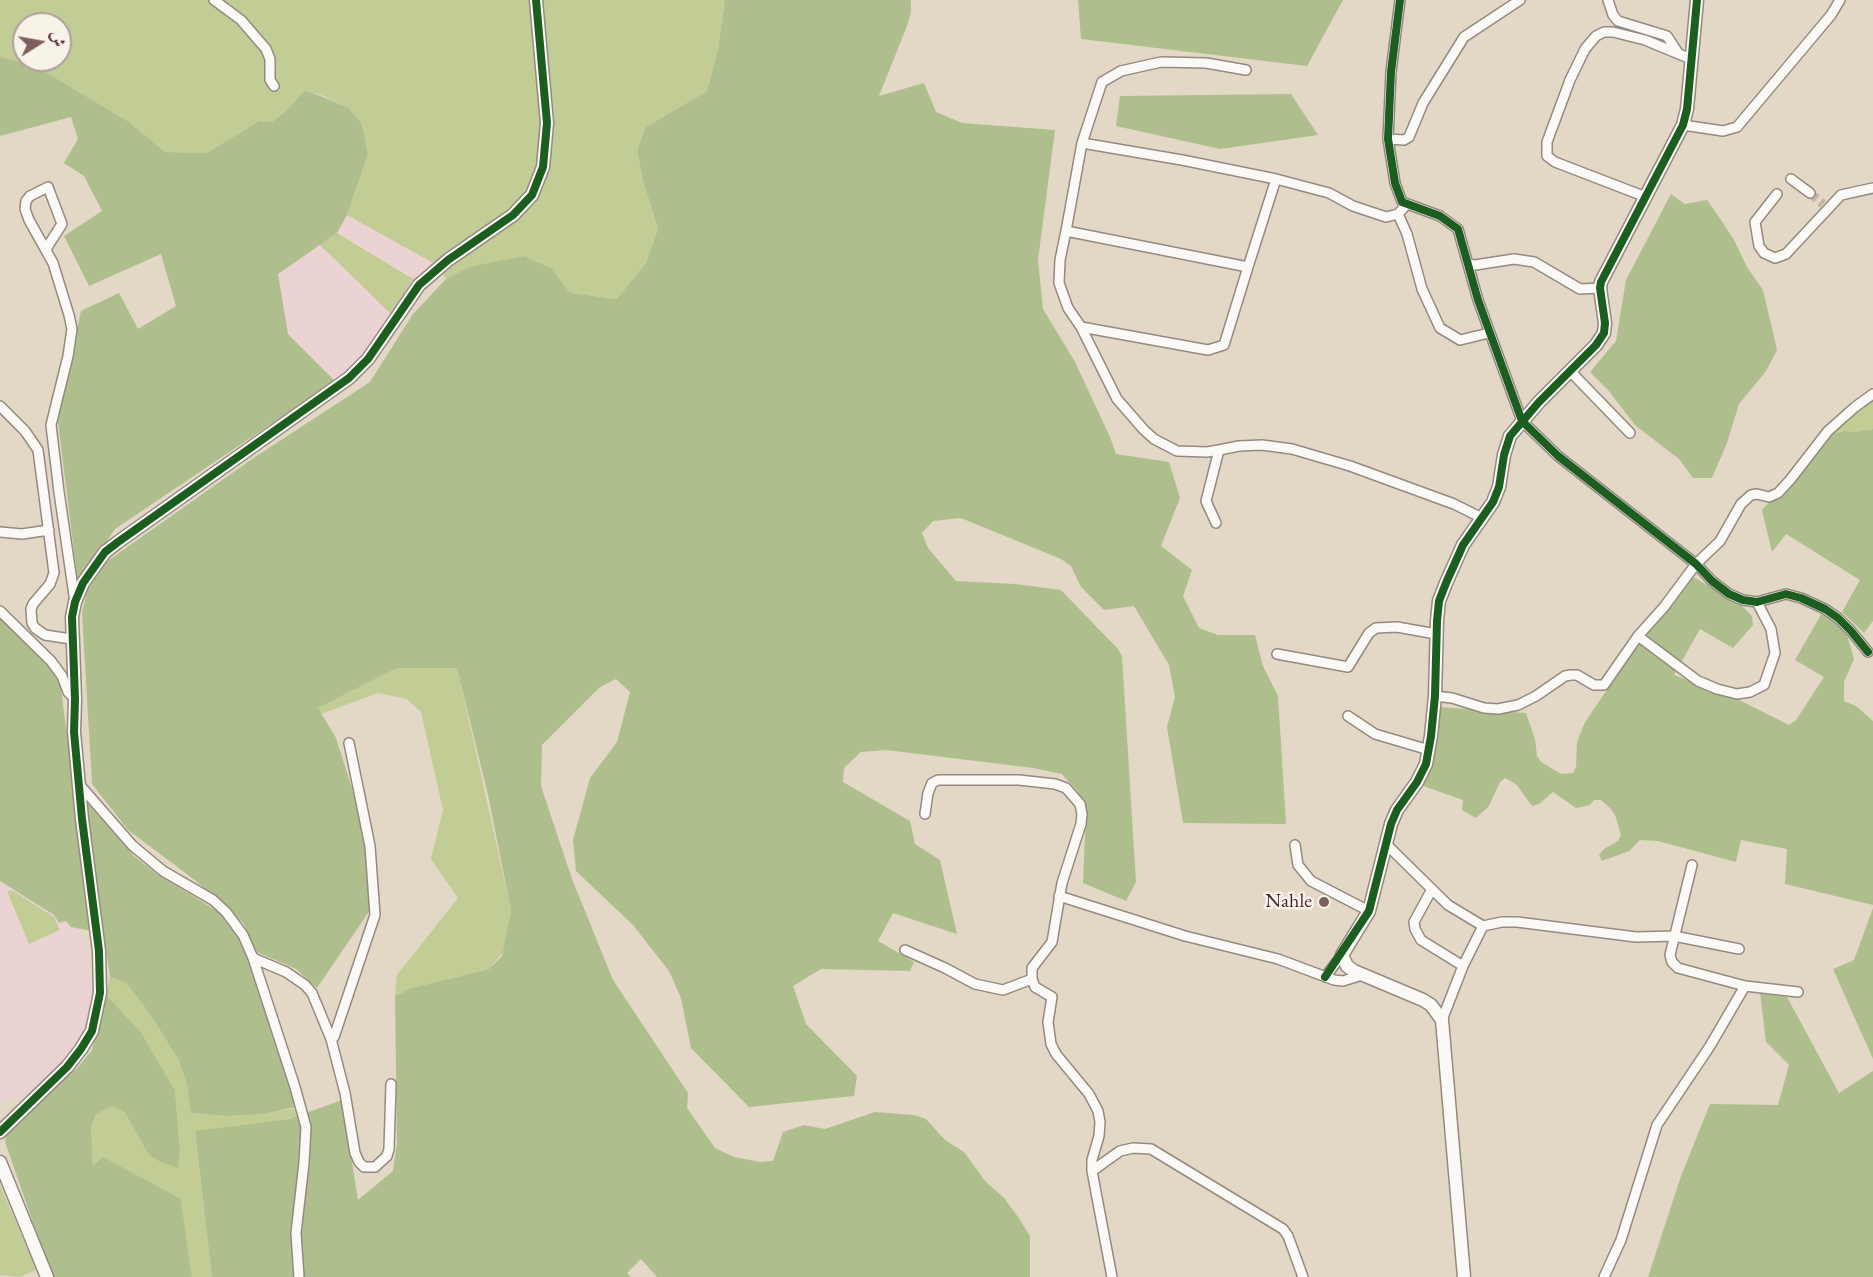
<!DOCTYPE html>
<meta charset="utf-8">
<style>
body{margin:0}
#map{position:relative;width:1873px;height:1277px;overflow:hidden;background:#e2d8c5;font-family:"EB Garamond",Amiri,serif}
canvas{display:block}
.north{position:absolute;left:12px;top:12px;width:60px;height:60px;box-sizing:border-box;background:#f7f3e8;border:2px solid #b29e9c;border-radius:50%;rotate:79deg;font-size:16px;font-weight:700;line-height:24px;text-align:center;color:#4a1f2b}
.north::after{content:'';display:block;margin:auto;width:21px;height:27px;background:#7f6061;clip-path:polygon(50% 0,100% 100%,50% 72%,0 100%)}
</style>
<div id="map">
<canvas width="1873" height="1277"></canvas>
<div class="north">ش</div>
</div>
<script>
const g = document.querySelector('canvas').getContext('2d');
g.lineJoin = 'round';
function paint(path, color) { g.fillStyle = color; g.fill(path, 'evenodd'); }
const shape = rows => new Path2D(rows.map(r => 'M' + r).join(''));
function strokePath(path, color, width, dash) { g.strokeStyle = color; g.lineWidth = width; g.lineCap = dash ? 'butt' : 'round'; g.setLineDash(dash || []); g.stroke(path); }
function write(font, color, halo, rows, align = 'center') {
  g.font = font + ' "EB Garamond",serif'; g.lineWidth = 5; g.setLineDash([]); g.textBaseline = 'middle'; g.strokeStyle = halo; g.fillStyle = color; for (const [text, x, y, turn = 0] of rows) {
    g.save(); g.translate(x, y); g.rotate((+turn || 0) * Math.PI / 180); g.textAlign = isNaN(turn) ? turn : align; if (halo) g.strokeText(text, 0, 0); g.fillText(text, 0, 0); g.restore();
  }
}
const built = shape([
 [347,215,435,264,371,348,335,381,288,334,278,274,337,233],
 [0,881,66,921,71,927,79,929,80,936,86,943,92,1007,86,1029,78,1049,48,1082,4,1103,0,1102]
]);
const green = shape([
 [0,0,725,0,718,49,707,91,646,127,637,150,643,181,658,229,646,263,617,299,570,293,552,269,469,267,446,279,435,264,347,215,368,154,362,124,348,107,321,95,305,90,286,111,272,122,259,121,207,153,165,152,129,122,35,67,0,57],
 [24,24,60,24,60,60,24,60],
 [337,233,413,279,391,314,319,244],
 [1873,395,1873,429,1855,432,1845,431,1833,434],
 [457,667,511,910,507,935,503,952,489,969,412,988,395,996,397,975,458,898,431,859,443,810,421,712,407,699,378,693,321,714,318,708,397,668],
 [12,890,54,917,60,930,29,944,7,891],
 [110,977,126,983,142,1003,162,1033,179,1061,187,1084,191,1113,226,1116,264,1114,296,1108,299,1116,273,1122,195,1132,212,1277,192,1277,181,1199,93,1167,91,1128,96,1114,113,1106,125,1113,149,1155,178,1167,180,1149,175,1090,140,1031,106,995],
 [0,1185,36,1270,20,1277,0,1275]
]);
const forest = shape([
 [725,0,911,0,911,12,907,26,879,96,924,83,936,112,962,123,1055,130,1038,260,1043,309,1075,362,1110,437,1116,454,1169,462,1180,498,1161,546,1192,570,1183,596,1199,628,1218,635,1255,635,1263,666,1278,696,1286,824,1183,823,1167,727,1175,697,1169,665,1134,606,1104,610,1081,587,1071,566,1061,559,961,518,933,521,922,533,928,548,956,581,1015,584,1061,590,1118,649,1122,656,1136,882,1126,901,1083,883,1086,812,1079,793,1062,774,1033,768,886,750,861,752,844,768,843,782,910,821,915,844,940,860,957,934,893,913,878,941,914,962,910,971,821,969,793,986,806,1024,857,1076,854,1096,749,1107,691,1048,681,998,669,971,633,925,576,871,573,840,590,778,617,742,630,692,616,679,600,687,542,745,541,786,572,879,613,980,688,1093,687,1108,715,1148,734,1157,760,1162,773,1161,783,1132,804,1125,825,1129,875,1112,914,1115,926,1119,945,1140,964,1152,985,1181,1004,1198,1018,1217,1030,1236,1030,1277,657,1277,641,1259,627,1273,631,1277,212,1277,195,1131,289,1119,342,1100,358,1200,393,1171,397,1143,395,996,412,988,489,969,502,956,511,910,488,795,457,668,397,668,318,708,336,738,363,823,370,910,317,988,296,969,257,952,243,923,196,881,128,830,92,784,82,613,87,591,106,562,255,457,370,382,413,314,446,279,469,267,524,256,552,269,570,293,617,299,646,263,658,229,643,181,637,150,646,127,707,91,718,49],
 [1078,0,1343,0,1307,66,1081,39],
 [0,57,35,66,129,122,165,152,207,153,259,121,272,122,286,111,305,90,348,107,362,124,368,154,347,215,337,233,278,274,288,334,335,381,115,529,78,583,58,422,81,311,119,293,138,329,176,306,161,254,89,286,64,236,102,211,84,176,64,163,78,139,71,117,0,136],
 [1291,94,1318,135,1220,149,1116,126,1120,96],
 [1671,194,1685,204,1707,200,1721,220,1734,240,1747,267,1763,290,1777,350,1766,371,1739,404,1727,443,1712,478,1693,478,1679,459,1635,425,1608,390,1590,372,1616,341,1626,280],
 [1873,429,1873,621,1864,633,1842,612,1860,580,1786,534,1772,552,1762,510,1833,434,1845,431,1855,432],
 [1688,574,1739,603,1752,616,1753,625,1733,648,1700,629,1674,675,1735,698,1789,725,1796,720,1824,677,1795,660,1822,613,1830,614,1847,635,1854,659,1844,682,1844,701,1856,706,1873,721,1873,905,1785,884,1787,849,1741,840,1736,862,1658,841,1640,840,1629,851,1602,861,1599,855,1604,849,1618,841,1621,835,1615,815,1611,809,1601,800,1594,800,1590,805,1576,808,1553,792,1539,804,1532,806,1516,784,1505,778,1500,782,1489,806,1476,818,1462,810,1463,800,1423,786,1430,761,1439,707,1526,713,1535,739,1537,756,1541,762,1561,774,1573,773,1576,767,1577,742,1585,722,1637,646,1674,597],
 [0,617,38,654,60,681,92,931,71,927,66,921,59,923,54,915,0,881],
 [84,799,135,857,157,874,217,911,233,927,244,946,251,964,296,1107,264,1114,226,1116,191,1113,187,1084,179,1061,162,1033,142,1003,126,983,110,977],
 [1873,908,1873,1059,1833,969,1854,960],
 [1760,993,1787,997,1839,1093,1873,1071,1873,1277,1648,1277,1681,1176,1710,1104,1778,1105,1789,1065,1766,1042],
 [106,995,140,1031,175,1090,180,1150,178,1168,161,1162,149,1155,125,1113,113,1106,96,1114,91,1128,93,1166,103,1157,181,1199,192,1277,52,1277,5,1142,6,1135,78,1067,92,1050]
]);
const minorTunnel = shape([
 [1810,193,1823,204]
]);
const minor = shape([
 [214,0,241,20,266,49,270,59,270,80,274,86],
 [1400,0,1391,72,1388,139,1395,183,1402,202,1440,216,1458,229,1478,300,1522,421,1558,456,1696,564,1712,581,1729,594,1743,600,1757,602,1786,594,1801,598,1825,609,1838,618,1851,631,1868,652],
 [1608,0,1613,15,1618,21,1667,36,1678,53],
 [1246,70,1206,63,1161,62,1121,71,1102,82,1082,143,1182,160,1276,179,1329,193,1353,206,1386,217,1398,214,1407,204],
 [1683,125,1723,131,1737,127,1831,15,1840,0],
 [1388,139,1404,140,1409,137,1423,103,1464,37,1520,0],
 [1082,143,1066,231,1248,267,1276,179],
 [1791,179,1810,193],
 [1777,194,1755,222,1759,246,1764,253,1775,258,1786,254,1841,195,1873,188],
 [1646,197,1555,162,1547,156,1547,142,1570,80,1585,49,1596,36,1604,32,1613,32,1645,40,1691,59],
 [1398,214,1407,234,1422,289,1440,328,1460,340,1489,333],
 [1066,231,1060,260,1059,283,1068,308,1081,327,1208,350,1224,345,1248,267],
 [46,249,62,224,48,187,30,196,26,201,25,209,29,220,53,263,69,315,72,329,68,356,51,425,59,492,75,602],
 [1468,264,1475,265,1514,259,1534,262,1580,289,1600,288],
 [1081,327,1117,399,1144,430,1154,439,1177,451,1207,452,1219,450],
 [1570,371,1630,433],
 [0,406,25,431,38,450,54,573,50,584,33,604,31,609,32,623,35,628,45,635,71,639],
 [1216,523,1206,501,1219,450,1239,446,1262,445,1292,449,1350,466,1454,504,1482,518],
 [0,532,22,534,49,530],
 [0,611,51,661,62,676,68,692,75,699],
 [1638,636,1698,681,1717,689,1737,694,1750,692,1764,685,1775,653,1771,629,1757,602],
 [1277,654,1348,667,1369,633,1376,628,1397,627,1436,634],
 [1435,696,1452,698,1484,708,1498,709,1518,705,1536,696,1565,676,1571,675,1577,675,1594,685,1604,685,1638,636,1664,607,1696,564,1720,541,1741,504,1751,495,1757,494,1769,497,1778,493,1790,480,1828,431,1855,407,1873,394],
 [1348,716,1375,734,1429,750],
 [78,783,132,845,163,871,213,900,226,912,243,935,253,958,295,1087,306,1127,304,1163,296,1233,299,1277],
 [925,814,928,793,932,783,938,780,1019,780,1055,784,1066,788,1080,804,1082,814,1081,824,1062,883,1052,942,1032,968,1032,979,1035,987,1052,997,1048,1022,1051,1044,1056,1054,1089,1094,1098,1111,1100,1122,1099,1136,1092,1160,1092,1171,1112,1277],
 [1386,844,1448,905,1483,926,1502,922,1517,922,1636,937,1674,936,1739,949],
 [1295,845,1298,865,1311,881,1369,911],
 [1692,865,1670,955,1672,962,1678,968,1745,986,1798,992],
 [1432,889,1414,922,1415,929,1421,940,1463,966],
 [1059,896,1185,936,1278,959,1334,980,1343,981,1362,975],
 [905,950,945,968,975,984,1003,990,1032,979],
 [253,958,286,972,305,985,312,993,331,1039,334,1037,375,915,370,846,349,743],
 [1325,977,1342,955],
 [1442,1020,1463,966,1483,926],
 [331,1039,345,1093,355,1153,359,1162,364,1167,375,1167,387,1156,389,1149,391,1084],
 [1092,1171,1120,1151,1133,1148,1151,1149,1283,1229,1288,1236,1303,1277],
 [1604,1277,1621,1240,1657,1125,1710,1046,1745,986]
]);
const tertiary = shape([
 [0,1132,67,1067,81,1049,92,1031,100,993,99,951,82,819,74,732,75,699,72,617,75,602,83,583,105,552,118,542,349,378,368,359,419,285,448,260,513,215,532,195,543,167,547,123,536,0],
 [0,1162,47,1277],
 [1464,1277,1442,1020,1431,1005,1423,1000,1354,971,1347,966,1342,955,1369,911,1391,824,1397,810,1417,782,1426,764,1431,736,1435,696,1437,621,1439,601,1446,583,1463,545,1493,502,1499,487,1504,455,1510,436,1539,402,1596,345,1604,333,1605,323,1600,288,1601,282,1683,125,1687,109,1697,0]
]);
const cycleway = shape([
 [1400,0,1391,72,1388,139,1395,183,1402,202,1440,216,1458,229,1478,300,1522,421,1558,456,1696,564,1712,581,1729,594,1743,600,1757,602,1786,594,1801,598,1825,609,1838,618,1851,631,1868,652],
 [1325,977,1369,911,1391,824,1397,810,1417,782,1426,764,1431,736,1435,696,1437,621,1439,601,1446,583,1463,545,1493,502,1499,487,1504,455,1510,436,1539,402,1596,345,1604,333,1605,323,1600,288,1601,282,1683,125,1687,109,1697,0],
 [0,1132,67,1067,81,1049,92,1031,100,993,99,951,82,819,74,732,75,699,72,617,75,602,83,583,105,552,118,542,349,378,368,359,419,285,448,260,513,215,532,195,543,167,547,123,536,0]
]);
const markers = [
 [1324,902,6,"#7f6061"]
];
const poiNames = [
 ["Nahle",1312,902]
];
paint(built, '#ecd3d3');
paint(green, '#c1cd94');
paint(forest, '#aebf8d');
strokePath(minorTunnel, '#c4b3a6', 9, [9, 4.5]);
strokePath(minor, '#958981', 12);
strokePath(tertiary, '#958981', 15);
strokePath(minor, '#fbf9f6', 9);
strokePath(tertiary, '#fbf9f6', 12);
strokePath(cycleway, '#1b5e20', 8);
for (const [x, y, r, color] of markers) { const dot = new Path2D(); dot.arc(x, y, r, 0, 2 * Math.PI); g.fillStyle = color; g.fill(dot); strokePath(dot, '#f7f3e8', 2); }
write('20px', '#4a1f2b', '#f7f3e8', poiNames, 'right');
</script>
